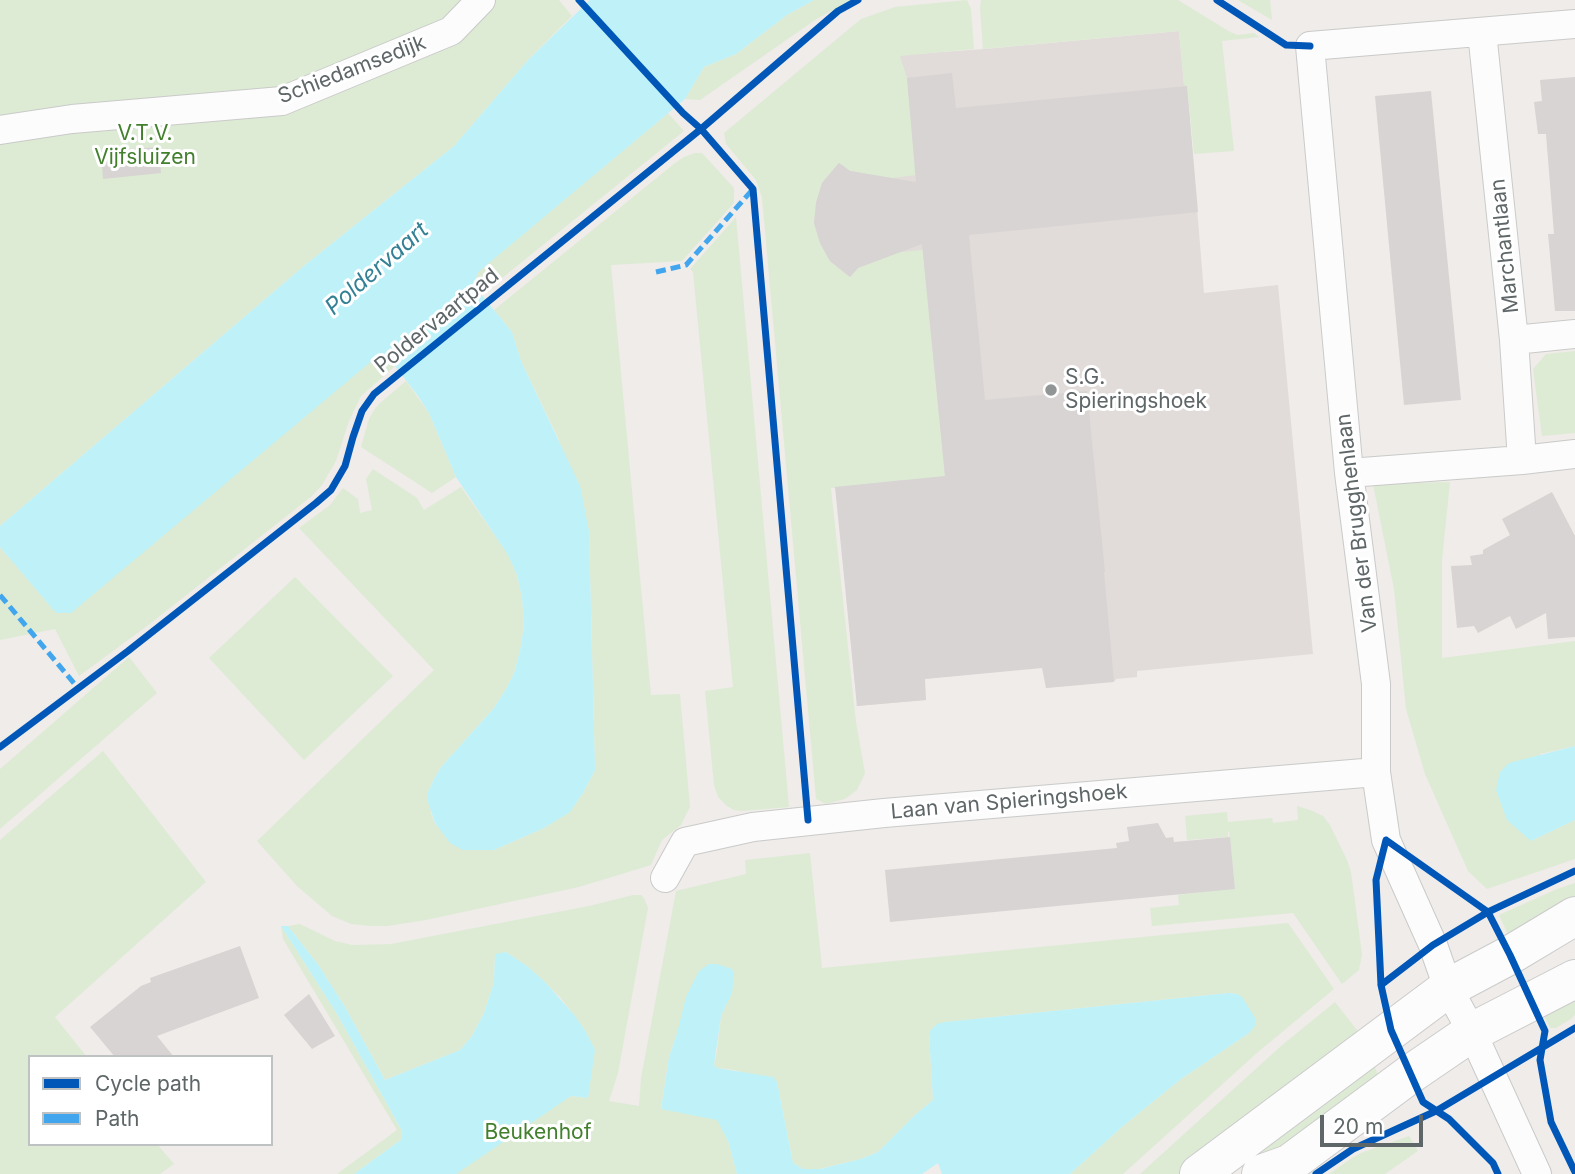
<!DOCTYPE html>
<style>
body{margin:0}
#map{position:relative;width:1575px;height:1174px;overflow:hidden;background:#efece9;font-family:Inter,sans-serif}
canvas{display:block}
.legend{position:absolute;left:28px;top:1055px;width:245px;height:91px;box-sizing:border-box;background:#fff;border:2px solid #bfc2c3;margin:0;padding:9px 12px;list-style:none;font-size:21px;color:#5e6668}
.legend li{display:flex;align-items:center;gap:14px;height:35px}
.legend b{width:35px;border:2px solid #bfc2c3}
.scale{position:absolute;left:1320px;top:1115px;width:103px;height:32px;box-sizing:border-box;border:4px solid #5e6668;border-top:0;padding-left:9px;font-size:21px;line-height:24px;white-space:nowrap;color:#5e6668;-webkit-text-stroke:5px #fff;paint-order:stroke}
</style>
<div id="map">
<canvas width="1575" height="1174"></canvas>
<ul class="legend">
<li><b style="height:9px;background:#0057b8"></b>Cycle path</li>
<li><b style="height:9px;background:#41a6ee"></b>Path</li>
</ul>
<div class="scale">20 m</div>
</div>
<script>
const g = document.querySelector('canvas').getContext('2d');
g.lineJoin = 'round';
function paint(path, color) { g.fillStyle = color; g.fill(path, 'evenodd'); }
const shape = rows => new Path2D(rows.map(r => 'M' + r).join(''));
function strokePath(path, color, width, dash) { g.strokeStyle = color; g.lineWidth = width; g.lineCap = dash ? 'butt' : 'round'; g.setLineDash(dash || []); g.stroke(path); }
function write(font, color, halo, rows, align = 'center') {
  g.font = font + ' Inter,sans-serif'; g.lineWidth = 6; g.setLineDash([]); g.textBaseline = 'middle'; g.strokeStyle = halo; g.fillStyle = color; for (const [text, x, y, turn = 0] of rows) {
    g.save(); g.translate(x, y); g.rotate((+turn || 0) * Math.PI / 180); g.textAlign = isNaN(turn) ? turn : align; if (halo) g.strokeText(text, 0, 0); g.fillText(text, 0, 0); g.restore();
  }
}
const education = shape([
 [1179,31,1184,84,1187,86,1204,293,1278,285,1313,654,1137,671,1137,677,1116,679,1115,681,1046,688,1046,667,922,679,926,700,856,706,857,704,836,489,834,487,831,488,788,135,900,55,984,49]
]);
const green = shape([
 [0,0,559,0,572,16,528,60,454,146,305,265,0,526],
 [814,0,856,0,849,2,818,18,700,100,685,99,704,67,736,54,787,15],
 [967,0,971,9,974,49,900,56,907,78,916,175,884,179,883,177,846,170,847,169,839,163,822,183,816,203,814,223,820,243,830,261,850,277,856,270,855,269,890,253,923,250,947,497,903,482,903,480,831,488,856,722,865,773,857,790,845,799,826,804,816,799,762,198,756,180,726,144,724,133,861,19,895,7],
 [981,0,1178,0,1230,32,1238,35,1254,33,1259,37,1222,41,1234,151,1194,154,1187,87,1184,85,1179,31,983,49,980,8],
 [1238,0,1270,0,1272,20],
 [668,113,684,131,481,295,475,287,477,272],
 [695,153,702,153,734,188,734,203,682,261,611,265,651,695,680,694,690,807,681,825,662,840,651,865,579,887,426,920,387,926,371,926,351,924,332,916,297,886,257,841,434,670,299,528,330,505,343,488,358,499,360,513,372,510,366,479,373,469,417,498,424,510,461,487,508,554,517,575,522,597,524,625,520,651,514,673,506,689,494,708,441,767,434,779,428,792,431,813,435,824,494,850,544,828,570,811,583,793,595,770,589,531,558,438,521,361,512,332,494,310,675,163,684,157],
 [736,217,789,807,742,811,734,810,727,806,718,797,714,785,705,691,733,687,693,272,690,269],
 [1575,351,1575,433,1542,436,1533,369,1546,354],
 [379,354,395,366,361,396,349,421,336,461,322,485,312,496,147,626,79,676,55,629,0,640,0,547,56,612],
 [406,381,429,413,456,477,432,493,361,447,369,419,374,410,379,404],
 [1450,482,1442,560,1442,658,1575,641,1575,746,1540,754,1531,841,1575,820,1575,859,1487,889,1468,871,1425,774,1406,709,1394,589,1373,484],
 [295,577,393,676,304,760,209,658],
 [129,657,157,693,0,829,0,769],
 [103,751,206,882,55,1017,87,1057,30,1057,30,1144,157,1144,174,1164,160,1174,0,1174,0,840],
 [1297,806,1313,811,1323,816,1330,825,1347,860,1351,872,1362,954,1359,970,1342,984,1293,913,1152,926,1150,908,1179,905,1178,895,1235,888,1229,831,1228,832,1228,837,1187,840,1185,816,1227,812,1228,822,1272,818,1273,823,1298,820],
 [810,853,822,968,1288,923,1334,989,1258,1052,1123,1174,1070,1174,1123,1126,1181,1079,1249,1033,1237,994,1229,993,945,1022,929,1032,933,1100,916,1114,878,1152,861,1159,819,1169,803,1169,793,1163,777,1082,734,1070,717,1068,714,1065,717,1051,721,1016,726,1005,677,1033,669,1057,661,1108,718,1119,728,1141,737,1174,401,1174,571,1096,588,1098,594,1050,586,1032,560,997,527,966,506,952,495,955,494,982,484,1013,472,1036,460,1050,385,1080,345,1007,319,966,288,926,300,924,335,941,352,945,391,944,589,906,633,895,641,895,644,898,648,908,618,1073,609,1101,639,1106,641,1078,676,891,746,874,745,860],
 [1575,883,1575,903,1510,939,1499,915,1557,889],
 [281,926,337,1014,402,1131,402,1139,354,1174,337,1174,397,1130,283,939],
 [1575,987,1575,1015,1571,1019,1556,1028,1550,1028,1539,1006],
 [1335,1002,1364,1039,1187,1174,1140,1174,1281,1046],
 [1374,1064,1379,1078,1265,1157,1244,1165,1241,1161],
 [1409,1136,1418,1151,1385,1174,1329,1174,1352,1158,1361,1153]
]);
const water = shape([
 [590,0,814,0,787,15,736,54,704,67,685,99,477,273,475,287,512,332,521,361,580,486,589,531,595,770,583,793,570,812,544,828,494,850,463,850,450,843,435,823,428,802,428,792,434,779,441,767,494,708,506,689,514,673,520,651,524,625,522,597,517,575,508,555,456,477,429,413,418,396,395,366,380,354,71,613,56,613,0,547,0,526,305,265,454,146,528,60],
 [1575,746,1575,820,1531,841,1507,820,1496,790,1500,772,1509,763],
 [281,926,288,926,319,966,345,1007,385,1080,460,1050,472,1036,484,1013,494,982,495,954,506,952,527,966,546,983,575,1016,586,1032,595,1050,588,1098,571,1096,456,1174,354,1174,402,1139,402,1131,337,1014],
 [709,964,717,964,732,969,734,974,732,993,721,1016,714,1065,717,1068,773,1077,777,1082,793,1163,803,1169,820,1169,861,1159,878,1152,916,1114,933,1100,929,1032,937,1024,945,1022,1229,993,1237,994,1242,997,1255,1018,1255,1026,1249,1033,1181,1079,1123,1126,1070,1174,942,1174,938,1163,922,1174,737,1174,728,1141,717,1120,661,1109,669,1057,677,1033,686,997,699,971]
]);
const building = shape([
 [952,73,956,108,1187,86,1198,212,969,235,985,400,1087,391,1105,572,1104,572,1114,682,1046,688,1042,668,925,679,926,700,857,706,835,487,945,476,922,244,858,268,850,277,830,261,820,243,814,223,816,203,822,183,839,163,850,171,916,182,907,78],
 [1575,77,1575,311,1555,311,1548,234,1554,234,1546,134,1538,134,1534,102,1542,101,1540,80],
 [1431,91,1461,400,1404,405,1375,96],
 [159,147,161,173,103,179,101,151],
 [1552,492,1575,536,1575,637,1548,639,1546,613,1516,629,1510,616,1478,633,1474,626,1457,628,1451,566,1472,565,1470,556,1483,554,1483,550,1510,535,1502,519],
 [1158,823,1166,838,1173,837,1174,842,1230,837,1235,889,890,922,885,870,1117,848,1116,843,1129,841,1127,827],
 [240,946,259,998,157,1036,174,1057,115,1057,90,1027,141,986,151,982,150,978],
 [309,994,335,1036,312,1049,284,1015]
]);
const minor = shape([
 [1482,32,1514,340,1522,460],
 [0,130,72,119,282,101,451,31,481,0],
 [1514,340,1575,334],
 [1349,473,1522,460,1575,454],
 [665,878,685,842,753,827,884,813,1376,772],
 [1537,1174,1472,1032,1448,988,1433,945,1386,840,1376,772,1376,684,1349,473,1310,46,1575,24]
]);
const secondary = shape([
 [1199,1174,1448,988,1510,955,1575,916],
 [1261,1174,1289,1164,1409,1075,1472,1032,1575,979]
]);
const quiet = shape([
 [656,272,686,265,753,189],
 [0,595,78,688]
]);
const cycleway = shape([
 [579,0,683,113,701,129,753,189,808,820],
 [1217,0,1286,45,1310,46],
 [0,747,128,651,316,503,331,490,345,466,353,437,362,411,374,394,701,129,838,11,858,0],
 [1381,985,1433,945,1488,912,1575,871],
 [1316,1174,1353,1149,1436,1111,1575,1028],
 [1498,1174,1493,1163,1449,1119,1423,1102,1391,1030,1381,985,1376,880,1386,840,1488,912,1510,955,1545,1031,1540,1060,1551,1122,1575,1172]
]);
const markers = [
 [1051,390,7,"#919595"]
];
const streetNames = [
 ["Schiedamsedijk",352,70,-21],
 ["Marchantlaan",1505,246,-96],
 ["Poldervaartpad",437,321,-39],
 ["Van der Brugghenlaan",1357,523,-97],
 ["Laan van Spieringshoek",1009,802,-5]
];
const parkNames = [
 ["V.T.V.",145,134],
 ["Vijfsluizen",145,158],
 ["Beukenhof",538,1133]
];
const poiNames = [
 ["S.G.",1065,378],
 ["Spieringshoek",1065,402]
];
const waterNames = [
 ["Poldervaart",377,269,-41]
];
paint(education, '#e1dcd9');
paint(green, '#ddebd4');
paint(water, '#bef2f8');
paint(building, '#d7d4d3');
strokePath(minor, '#c9cac9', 30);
strokePath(secondary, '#cbcbcb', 40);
strokePath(minor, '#fdfcfc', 28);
strokePath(secondary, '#fdfcfc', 38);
strokePath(quiet, '#41a6ee', 5, [10, 5]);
strokePath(cycleway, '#0057b8', 7);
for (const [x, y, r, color] of markers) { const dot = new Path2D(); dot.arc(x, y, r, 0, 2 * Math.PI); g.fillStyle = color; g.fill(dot); strokePath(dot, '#fff', 2.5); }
write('21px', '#5e6668', '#fff', streetNames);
write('21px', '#42802d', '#fff', parkNames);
write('21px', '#5e6668', '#fff', poiNames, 'left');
write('italic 23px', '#338095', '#fff', waterNames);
</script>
